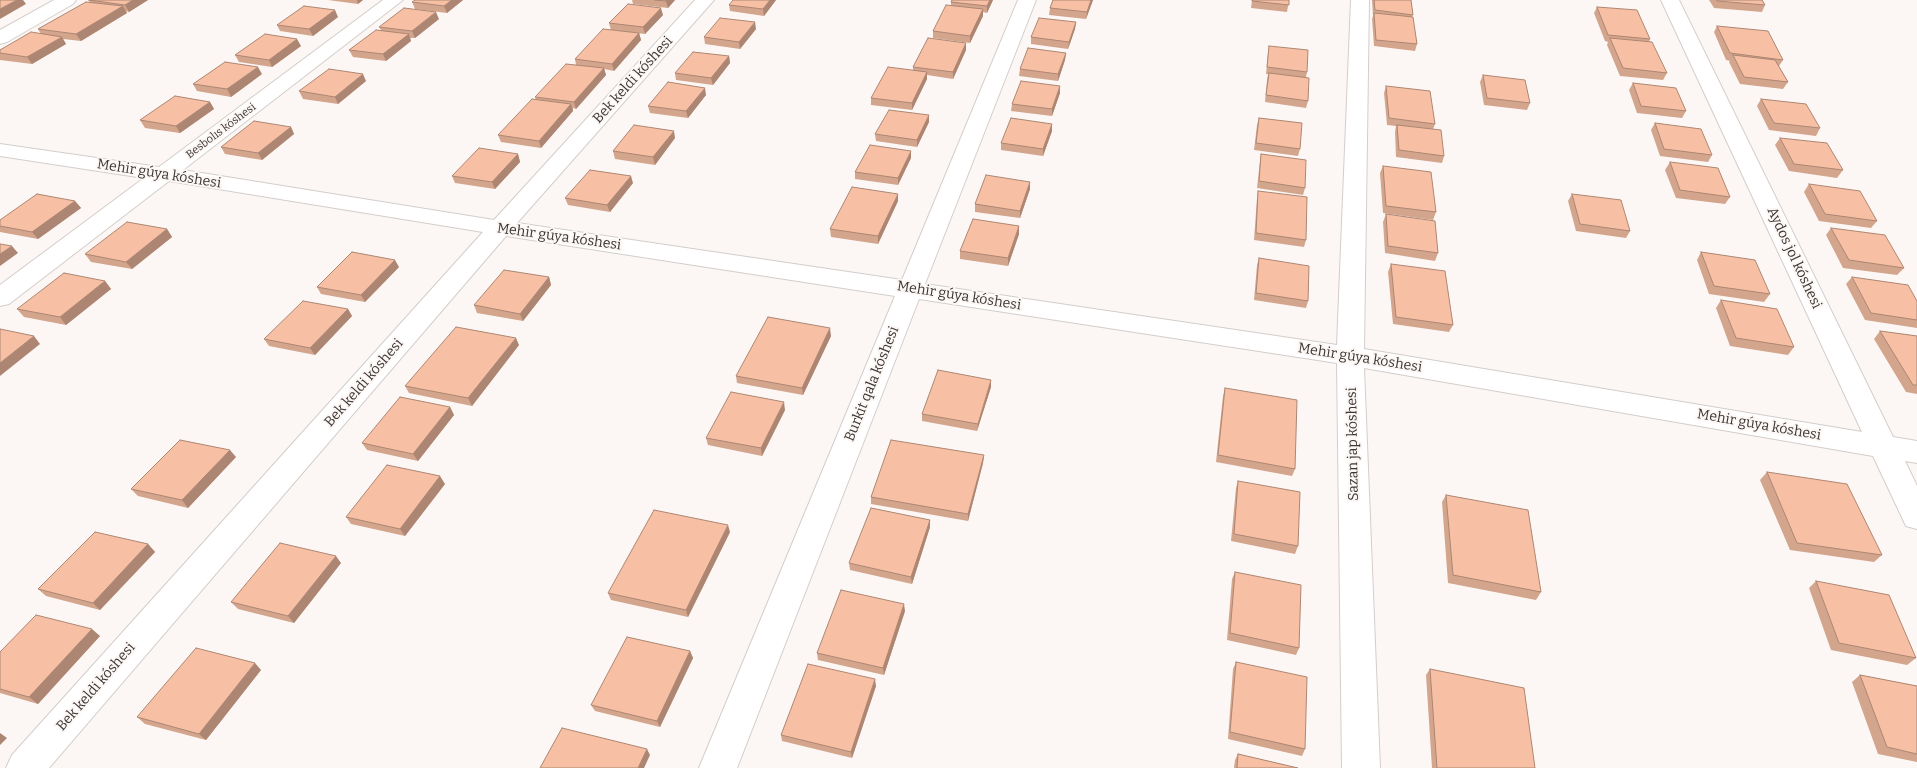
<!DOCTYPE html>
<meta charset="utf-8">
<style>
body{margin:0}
canvas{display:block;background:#fcf7f4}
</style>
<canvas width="1917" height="768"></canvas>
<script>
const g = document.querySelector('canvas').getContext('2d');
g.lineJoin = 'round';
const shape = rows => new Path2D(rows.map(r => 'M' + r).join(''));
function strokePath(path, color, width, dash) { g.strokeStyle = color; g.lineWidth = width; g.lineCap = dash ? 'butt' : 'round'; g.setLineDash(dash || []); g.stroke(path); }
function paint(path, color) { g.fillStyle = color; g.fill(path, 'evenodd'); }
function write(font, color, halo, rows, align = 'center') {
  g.font = font + ' Bitter,serif'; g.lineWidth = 4; g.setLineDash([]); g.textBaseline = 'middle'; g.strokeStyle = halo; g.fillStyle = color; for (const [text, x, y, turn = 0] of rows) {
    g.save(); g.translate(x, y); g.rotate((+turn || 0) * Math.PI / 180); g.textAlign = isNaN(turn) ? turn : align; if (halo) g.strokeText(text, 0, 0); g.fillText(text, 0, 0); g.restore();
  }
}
const street = shape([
 [54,0,76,0,73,4,7,42,0,44,0,30,54,0],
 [383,0,403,0,183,170,494,220,695,0,714,0,517,223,902,280,1018,0,1036,0,925,284,1337,345,1351,0,1369,0,1364,349,1862,432,1661,0,1679,0,1893,437,1917,441,1917,463,1905,461,1917,486,1917,529,1906,526,1873,456,1364,368,1380,768,1342,768,1337,363,919,299,737,768,699,768,895,296,506,236,49,768,6,768,12,755,483,232,169,181,9,304,0,306,0,285,144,178,0,156,0,144,159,167,383,0]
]);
const wall = shape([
 [88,0,148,0,129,12,126,11,127,13,81,41,63,39,66,44,32,64,0,60,0,50,41,34,38,29,90,2],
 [328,0,363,0,358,4],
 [463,0,447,13,415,9,412,2],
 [632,0,675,0,668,8,633,4],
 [776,0,764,16,730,11,729,5],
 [993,0,987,13,983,12,983,16,970,43,933,38,933,31,951,5,951,2],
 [1053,0,1093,0,1086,19,1049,15,1050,8],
 [1252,0,1289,0,1287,12,1251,8],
 [1372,0,1411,0,1413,15,1412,17,1417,44,1415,51,1374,46,1372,19,1373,16],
 [1709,0,1762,0,1765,5,1762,12,1714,8],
 [1597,7,1650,39,1649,42,1667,73,1663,80,1620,76,1607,45,1608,42,1605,41,1594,13],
 [663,15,645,34,611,30,609,23],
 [338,17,313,36,280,31,277,25],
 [439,19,415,38,410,38,411,41,386,61,353,57,349,50,381,30,379,27],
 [1076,22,1075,29,1068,49,1031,44,1031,37],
 [1717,26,1783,60,1779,66,1788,82,1783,89,1740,84,1729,62,1730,61,1726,60,1714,32],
 [756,29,740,49,705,44,704,37],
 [639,33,641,40,614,71,604,69,606,75,576,109,573,108,573,111,541,148,501,142,498,135,536,100,535,97,576,65,575,59],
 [966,43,966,50,953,79,927,75,927,79,912,110,871,105,871,98,913,70,913,67],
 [301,46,272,67,239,62,235,55],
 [1269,46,1307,72,1306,77,1308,101,1306,108,1265,102,1267,80,1268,74,1266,74,1268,53],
 [1066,53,1065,60,1058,81,1019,76,1020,69],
 [729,56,730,63,713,85,676,80,675,73],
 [262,74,231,97,197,91,193,84],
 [1483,75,1530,103,1527,110,1484,105,1480,82],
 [366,81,338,104,303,99,299,91],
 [1633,83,1686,111,1682,118,1637,113,1629,90],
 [1386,86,1435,124,1433,129,1444,156,1442,163,1396,157,1395,132,1396,126,1387,125,1384,93],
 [1060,93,1052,116,1011,111,1012,104],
 [706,95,688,118,650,113,648,106],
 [1761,99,1820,128,1816,136,1769,130,1757,106],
 [210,102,214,109,180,133,145,128,140,120],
 [1259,118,1300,149,1298,156,1254,150,1257,125],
 [929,122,917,147,876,141,875,134],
 [1655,123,1712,155,1708,162,1660,156,1651,130],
 [1052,124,1052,131,1043,156,1001,150,1001,143],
 [291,127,294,134,262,160,225,154,221,147],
 [675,138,655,165,615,159,613,151],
 [1780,138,1843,170,1837,178,1789,171,1775,145],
 [518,154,520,162,495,189,455,183,452,176],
 [1261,154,1305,188,1303,195,1257,188,1260,161],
 [911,158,898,185,855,179,855,172],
 [1670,162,1730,197,1725,204,1676,198,1665,170],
 [1383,166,1436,212,1433,220,1383,213,1380,173],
 [1030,182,1030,189,1020,218,975,212,975,204],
 [633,183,610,212,568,205,565,198],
 [1809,184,1877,221,1871,228,1819,221,1804,192],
 [1258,191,1306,240,1304,247,1254,240,1257,198],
 [1572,194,1630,231,1626,238,1576,231,1568,201],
 [75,201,81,208,38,239,0,232,0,220],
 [898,201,878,244,831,237,830,229],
 [1386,214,1438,253,1435,261,1385,253,1383,222],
 [1831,228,1904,268,1897,275,1843,268,1826,235],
 [167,229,172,237,132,269,91,262,85,254],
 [1019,234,1008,266,960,259,960,251],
 [1701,252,1770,294,1764,302,1709,294,1697,260],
 [1259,258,1308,301,1306,308,1254,300,1257,265],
 [1391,264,1453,325,1449,332,1393,324,1388,272],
 [399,267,365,302,321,294,317,287],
 [549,277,551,285,523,321,477,313,474,305],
 [1852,277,1917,301,1917,328,1865,320,1846,284],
 [105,281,111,289,66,325,24,317,17,309],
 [1721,300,1794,347,1788,355,1730,346,1716,308],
 [348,309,352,316,315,355,269,346,264,339],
 [1880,331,1917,336,1917,394,1906,392,1874,339],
 [831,336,803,395,737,383,736,376],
 [519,345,472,406,409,393,405,386],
 [991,380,991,387,977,431,922,421,922,414],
 [1225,388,1295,469,1292,476,1216,462,1223,396],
 [450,407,454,415,418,461,367,450,362,443],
 [785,410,762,456,708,445,706,438],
 [984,455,983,463,968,521,871,504,871,497],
 [236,457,188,508,138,496,131,489],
 [1767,472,1882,555,1874,562,1790,550,1760,480],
 [1238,481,1298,546,1295,554,1231,541,1236,488],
 [445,484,405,536,351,524,346,517],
 [1446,495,1541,592,1536,600,1448,583,1442,502],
 [930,520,930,527,912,584,850,570,849,563],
 [730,532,688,617,611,600,608,593],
 [148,544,155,552,100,610,46,596,38,589],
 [341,563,294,623,238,609,231,602],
 [1235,572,1299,648,1296,655,1227,640,1232,579],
 [1816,581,1916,658,1907,665,1831,650,1809,588],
 [905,611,884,675,818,660,817,653],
 [100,636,38,704,0,693,0,652],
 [690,651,693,658,660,727,595,711,591,705],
 [1236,662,1305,749,1302,756,1228,739,1233,669],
 [1430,669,1535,768,1432,768,1426,675],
 [261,670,206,740,145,724,137,717],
 [1860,675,1917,686,1917,762,1878,754,1852,682],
 [876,686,852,758,782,741,781,735],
 [1238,754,1298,768,1234,768,1235,760]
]);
const shadedWall = shape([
 [17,0,23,0,26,4,0,19,0,9],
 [133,0,148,0,129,12,125,5],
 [357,0,363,0,358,4],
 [452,0,463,0,447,13,444,6],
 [667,0,675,0,668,8,666,1],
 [770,0,776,0,764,16,763,9],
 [990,0,993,0,987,13,987,6],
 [1091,0,1093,0,1086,19,1087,12],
 [123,6,127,13,81,41,76,34],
 [661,8,663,15,645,34,643,27],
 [983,9,983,16,970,43,970,36],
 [335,10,338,17,313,36,309,29],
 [436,12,439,19,415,38,412,31],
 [755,22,756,29,740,49,739,42],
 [1076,22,1075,29,1068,49,1069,42],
 [639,33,641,40,614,71,612,64],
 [409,34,411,41,386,61,383,54],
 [62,37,66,44,32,64,27,57],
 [297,39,301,46,272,67,269,60],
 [966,43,966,50,953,79,953,72],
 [1066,53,1065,60,1058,81,1058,74],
 [729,56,730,63,713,85,711,78],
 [258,67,262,74,231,97,227,89],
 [604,68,606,75,576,109,574,102],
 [927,72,927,79,912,110,912,103],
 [363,74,366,81,338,104,335,97],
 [1060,86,1060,93,1052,116,1052,109],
 [705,88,706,95,688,118,686,111],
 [210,102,214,109,180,133,176,126],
 [571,104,573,111,541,148,539,141],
 [929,115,929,122,917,147,917,140],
 [1052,124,1052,131,1043,156,1043,149],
 [291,127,294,134,262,160,258,153],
 [674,131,675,138,655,165,653,157],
 [911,151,911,158,898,185,898,178],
 [518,154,520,162,495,189,492,182],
 [631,176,633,183,610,212,607,205],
 [1030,182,1030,189,1020,218,1020,211],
 [898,194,898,201,878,244,878,236],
 [75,201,81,208,38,239,32,232],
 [1019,226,1019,234,1008,266,1008,258],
 [167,229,172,237,132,269,126,262],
 [12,246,18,253,0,266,0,254],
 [395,260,399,267,365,302,361,295],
 [549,277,551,285,523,321,520,314],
 [105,281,111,289,66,325,60,317],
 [348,309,352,316,315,355,310,348],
 [830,328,831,336,803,395,802,388],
 [34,336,40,344,0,376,0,363],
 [516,338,519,345,472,406,468,398],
 [991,380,991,387,977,431,978,424],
 [784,402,785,410,762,456,761,448],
 [450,407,454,415,418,461,413,454],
 [230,450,236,457,188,508,182,500],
 [984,455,983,463,968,521,968,514],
 [440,476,445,484,405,536,400,529],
 [930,520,930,527,912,584,911,577],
 [728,525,730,532,688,617,686,610],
 [148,544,155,552,100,610,93,603],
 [336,556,341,563,294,623,288,616],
 [904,604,905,611,884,675,883,668],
 [92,629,100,636,38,704,29,697],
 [690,651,693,658,660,727,657,721],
 [255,663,261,670,206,740,199,734],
 [875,679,876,686,852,758,851,752],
 [0,733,7,738,0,745],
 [647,749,650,755,644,768,638,768]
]);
const building = shape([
 [0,0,17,0,0,9,0,0],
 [89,0,133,0,125,5,89,0],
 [415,0,452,0,444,6,412,2,415,0],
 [655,0,667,0,666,1,655,0],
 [733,0,770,0,763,9,729,5,733,0],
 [952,0,990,0,987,6,951,2,952,0],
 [1053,0,1091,0,1087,12,1050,8,1053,0],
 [1252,0,1289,0,1289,5,1252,1,1252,0],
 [1374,0,1411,0,1413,15,1375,10,1374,0],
 [1717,0,1762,0,1765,5,1717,1,1717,0],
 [86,2,123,6,76,34,38,29,86,2],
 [628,4,661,8,643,27,609,23,628,4],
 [946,5,983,9,970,36,933,31,946,5],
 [304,6,335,10,309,29,277,25,304,6],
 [1597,7,1637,10,1650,39,1608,35,1597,7],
 [404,8,436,12,412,31,379,27,404,8],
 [1374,13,1413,17,1417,44,1376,40,1374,13],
 [720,18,755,22,739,42,704,37,720,18],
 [1039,18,1076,22,1069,42,1031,37,1039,18],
 [1717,26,1768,31,1783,60,1730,53,1717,26],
 [603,29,639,33,612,64,575,59,603,29],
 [376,30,409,34,383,54,349,50,376,30],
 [31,32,62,37,27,57,0,53,0,50,31,32],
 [265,34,297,39,269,60,235,55,265,34],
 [928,38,966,43,953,72,913,67,928,38],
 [1610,38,1652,42,1667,73,1623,68,1610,38],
 [1269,46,1308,50,1307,72,1267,67,1269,46],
 [1028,48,1066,53,1058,74,1020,69,1028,48],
 [693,52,729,56,711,78,675,73,693,52],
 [1733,55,1775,60,1788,82,1744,77,1733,55],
 [225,62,258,67,227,89,193,84,225,62],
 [566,64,604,68,574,102,535,97,566,64],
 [888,67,927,72,912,103,871,98,888,67],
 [329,69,363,74,335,97,299,91,329,69],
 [1269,73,1309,78,1308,101,1266,95,1269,73],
 [1483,75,1525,80,1530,103,1487,98,1483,75],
 [1021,81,1060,86,1052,109,1012,104,1021,81],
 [668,82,705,88,686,111,648,106,668,82],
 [1633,83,1676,88,1686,111,1641,106,1633,83],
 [1386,86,1430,91,1435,124,1389,118,1386,86],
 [175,96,210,102,176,126,140,120,175,96],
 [532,99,571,104,539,141,498,135,532,99],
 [1761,99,1806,104,1820,128,1774,123,1761,99],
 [889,110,929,115,917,140,875,134,889,110],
 [1011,118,1052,124,1043,149,1001,143,1011,118],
 [1259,118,1302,123,1300,149,1256,143,1259,118],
 [254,121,291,127,258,153,221,147,254,121],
 [1655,123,1701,129,1712,155,1664,149,1655,123],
 [634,125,674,131,653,157,613,151,634,125],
 [1397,125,1441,130,1444,156,1399,150,1397,125],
 [1780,138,1827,143,1843,170,1794,164,1780,138],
 [870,145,911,151,898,178,855,172,870,145],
 [479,148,518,154,492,182,452,176,479,148],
 [1261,154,1306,160,1305,188,1259,181,1261,154],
 [1670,162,1718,168,1730,197,1680,190,1670,162],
 [1383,166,1431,172,1436,212,1386,206,1383,166],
 [590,170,631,176,607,205,565,198,590,170],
 [986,175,1030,182,1020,211,975,204,986,175],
 [1809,184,1860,191,1877,221,1825,214,1809,184],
 [852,187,898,194,878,236,830,229,852,187],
 [1258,191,1307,197,1306,240,1256,233,1258,191],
 [37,194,75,201,32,232,0,226,0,220,37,194],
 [1572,194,1621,200,1630,231,1580,224,1572,194],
 [1386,214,1435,221,1438,253,1388,246,1386,214],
 [973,219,1019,226,1008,258,960,251,973,219],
 [127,222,167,229,126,262,85,254,127,222],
 [1831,228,1885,235,1904,268,1849,260,1831,228],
 [0,244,12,246,0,254,0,244],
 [352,252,395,260,361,295,317,287,352,252],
 [1701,252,1755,260,1770,294,1714,286,1701,252],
 [1259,258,1309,266,1308,301,1256,293,1259,258],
 [1391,264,1445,271,1453,325,1396,317,1391,264],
 [504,270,549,277,520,314,474,305,504,270],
 [64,273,105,281,60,317,17,309,64,273],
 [1852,277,1908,285,1917,301,1917,320,1871,313,1852,277],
 [1721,300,1777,309,1794,347,1736,338,1721,300],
 [303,301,348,309,310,348,264,339,303,301],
 [768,317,830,328,802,388,736,376,768,317],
 [456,327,516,338,468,398,405,386,456,327],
 [0,329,34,336,0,363,0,329],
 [1880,331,1917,336,1917,385,1913,385,1880,331],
 [938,370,991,380,978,424,922,414,938,370],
 [1225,388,1297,400,1295,469,1218,455,1225,388],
 [731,392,784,402,761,448,706,438,731,392],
 [400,397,450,407,413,454,362,443,400,397],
 [180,440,230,450,182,500,131,489,180,440],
 [891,440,984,455,968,514,871,497,891,440],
 [387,465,440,476,400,529,346,517,387,465],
 [1767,472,1847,484,1882,555,1797,543,1767,472],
 [1238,481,1300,492,1298,546,1234,534,1238,481],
 [1446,495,1528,510,1541,592,1453,575,1446,495],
 [871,508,930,520,911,577,849,563,871,508],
 [654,510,728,525,686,610,608,593,654,510],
 [95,532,148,544,93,603,38,589,95,532],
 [280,543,336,556,288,616,231,602,280,543],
 [1235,572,1301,585,1299,648,1230,633,1235,572],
 [1816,581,1889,595,1916,658,1839,643,1816,581],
 [841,590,904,604,883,668,817,653,841,590],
 [36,615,92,629,29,697,0,689,0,652,36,615],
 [627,637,690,651,657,721,591,705,627,637],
 [196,648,255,663,199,734,137,717,196,648],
 [1236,662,1307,677,1305,749,1230,732,1236,662],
 [808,664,875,679,851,752,781,735,808,664],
 [1430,669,1524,688,1535,768,1437,768,1430,669],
 [1860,675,1917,686,1917,754,1887,747,1860,675],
 [562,728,647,749,638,768,540,768,562,728],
 [1238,754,1298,768,1237,768,1238,754]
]);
const farStreetnames = [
 ["Besbolıs kóshesi",221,131,-37]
];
const streetNames = [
 ["Bek keldi kóshesi",633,80,-48],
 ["Mehir gúyа kóshesi",159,174,9],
 ["Mehir gúyа kóshesi",559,237,8],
 ["Aydos jol kóshesi",1794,258,65],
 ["Mehir gúyа kóshesi",959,296,9],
 ["Mehir gúyа kóshesi",1360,358,9],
 ["Bek keldi kóshesi",364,383,-49],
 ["Burkit qala kóshesi",872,384,-68],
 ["Mehir gúyа kóshesi",1759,425,10],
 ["Sazan jap kóshesi",1353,444,-91],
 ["Bek keldi kóshesi",96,687,-49]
];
strokePath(street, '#d3cecb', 2);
paint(street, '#fff');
paint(wall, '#d4a58d');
paint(shadedWall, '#ad8673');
paint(building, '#f7c0a4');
strokePath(building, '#ad8673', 1);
write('11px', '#3a3736', '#fcf7f4', farStreetnames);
write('14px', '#3a3736', '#fcf7f4', streetNames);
</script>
